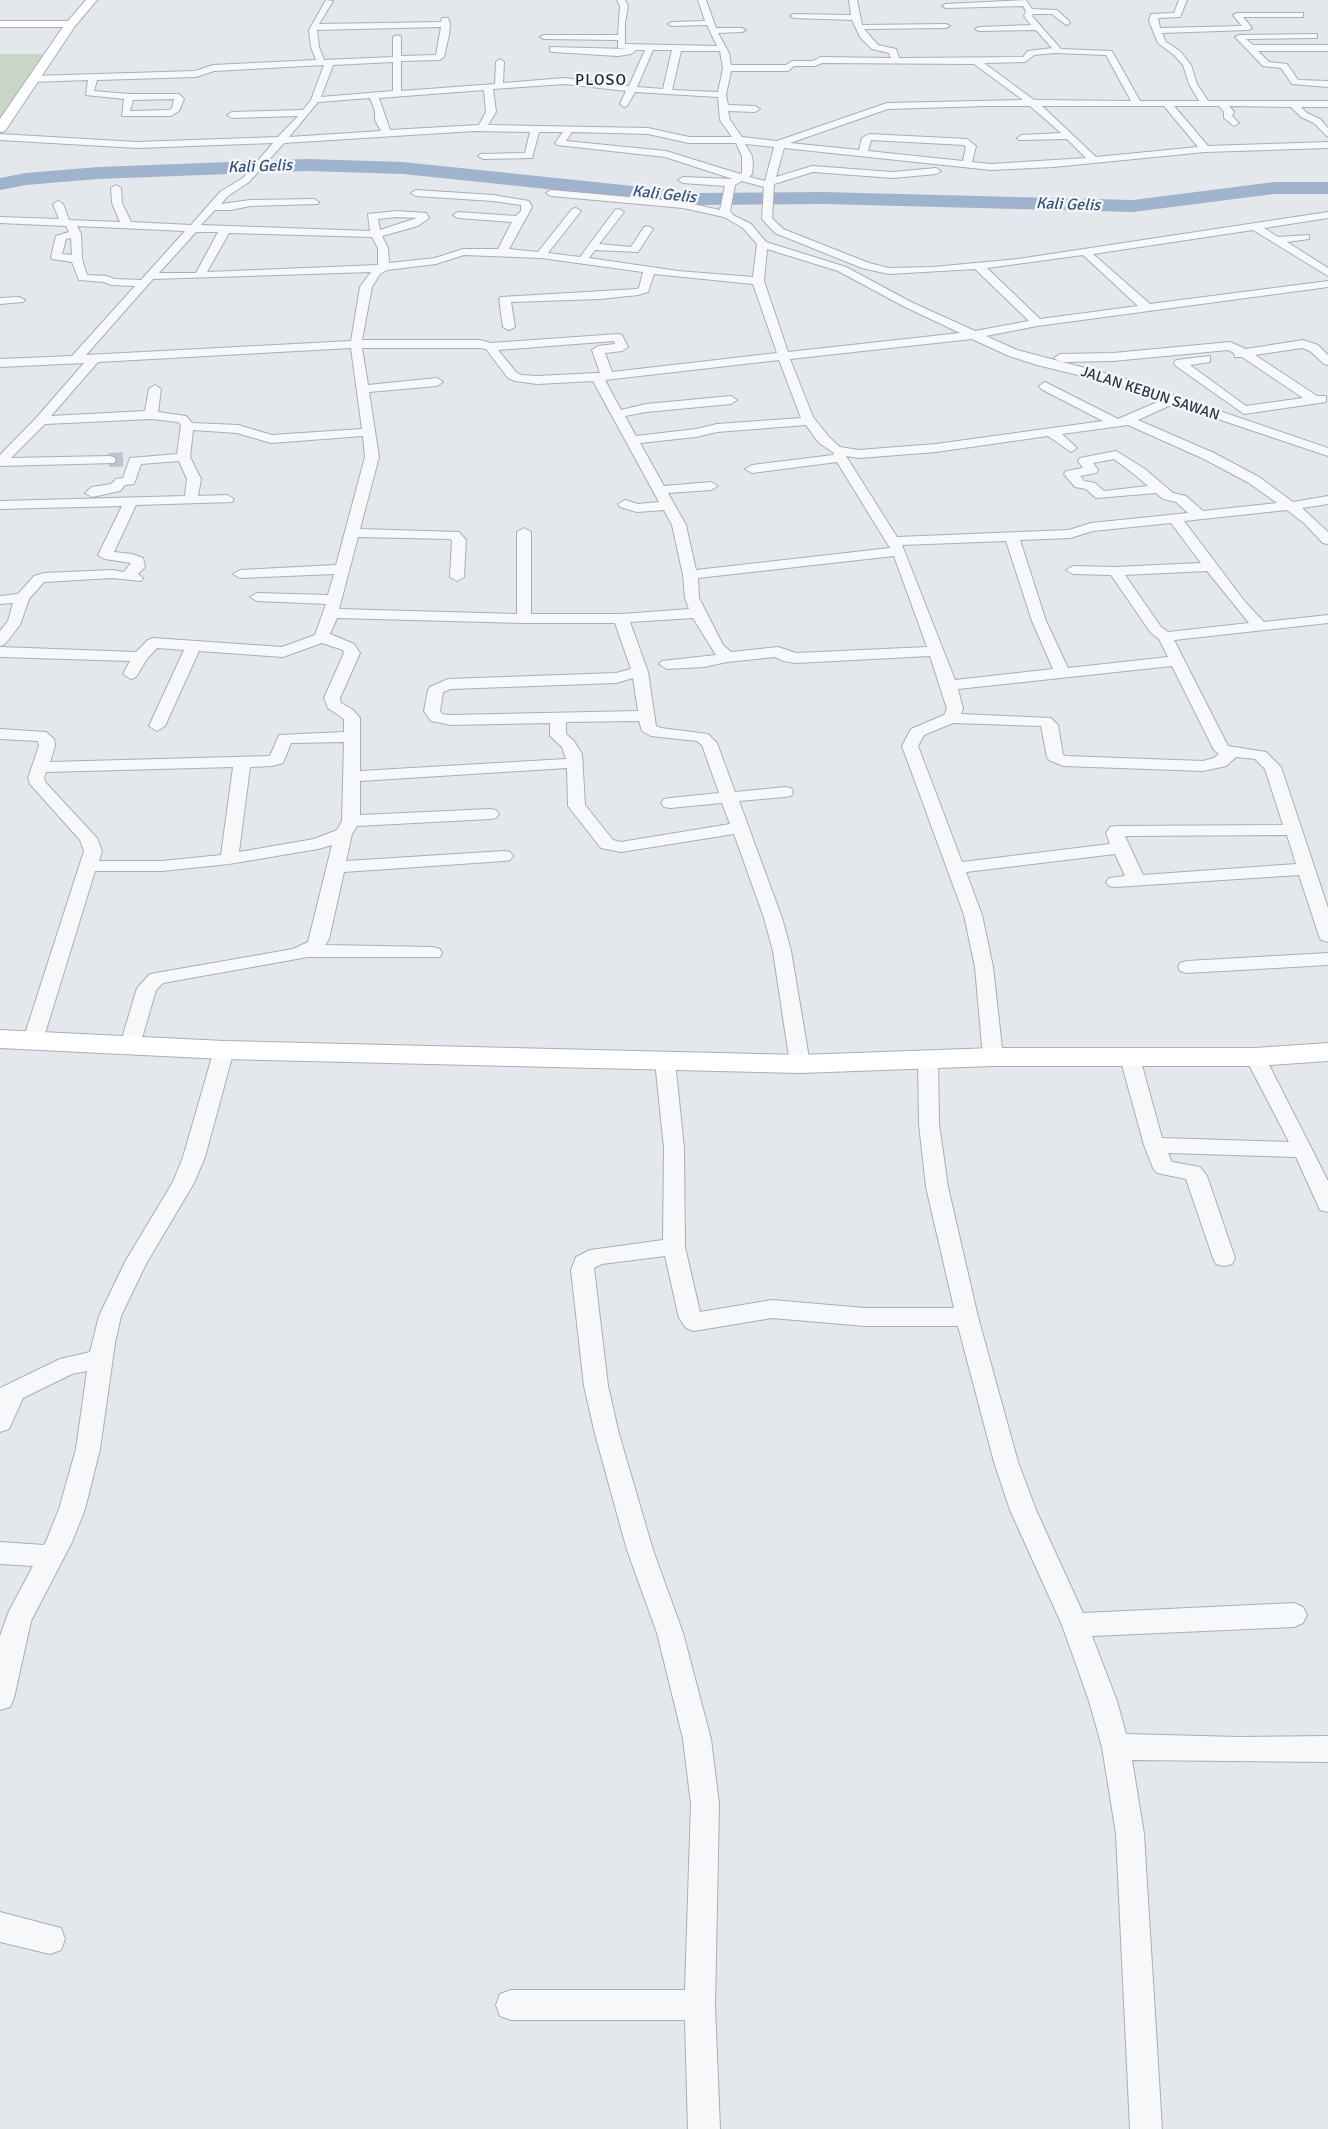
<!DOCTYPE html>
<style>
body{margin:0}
canvas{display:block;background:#e4e7ec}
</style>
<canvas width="1328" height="2129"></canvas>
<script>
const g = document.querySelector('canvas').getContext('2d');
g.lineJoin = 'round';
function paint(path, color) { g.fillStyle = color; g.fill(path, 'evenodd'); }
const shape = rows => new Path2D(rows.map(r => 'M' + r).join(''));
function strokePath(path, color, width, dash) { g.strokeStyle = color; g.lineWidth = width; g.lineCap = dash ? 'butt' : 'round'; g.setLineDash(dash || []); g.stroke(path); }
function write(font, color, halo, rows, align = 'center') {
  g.font = font + ' Signika,sans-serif'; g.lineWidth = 5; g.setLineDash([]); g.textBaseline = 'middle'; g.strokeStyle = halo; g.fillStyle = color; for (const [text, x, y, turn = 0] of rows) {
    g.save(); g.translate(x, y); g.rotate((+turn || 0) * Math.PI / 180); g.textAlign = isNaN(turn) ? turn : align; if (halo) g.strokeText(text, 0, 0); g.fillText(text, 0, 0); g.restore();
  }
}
const green = shape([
 [0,54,44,54,0,119]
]);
const river = shape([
 [308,159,403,162,700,193,823,192,1133,200,1274,182,1328,182,1328,194,1274,194,1133,212,823,204,700,205,403,174,308,171,98,179,26,185,0,190,0,178,26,173,98,167,308,159]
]);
const streetTunnel = shape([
 [109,460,129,459]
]);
const street = shape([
 [326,0,333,1,319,24,441,22,442,18,448,18,450,24,449,35,444,57,440,60,401,61,401,91,495,84,496,62,500,59,504,62,503,83,565,78,629,86,645,50,636,50,631,54,618,56,553,52,550,51,550,47,627,49,618,48,618,40,544,39,540,37,544,35,618,35,620,6,617,0,625,0,628,6,625,23,625,44,717,46,707,25,672,26,668,24,672,22,705,21,698,0,706,0,716,28,742,28,746,30,742,32,718,33,729,53,731,65,786,65,792,61,813,61,820,57,891,58,889,53,872,49,860,37,852,20,794,18,790,16,794,14,851,15,849,0,857,0,862,25,946,24,950,26,946,28,864,29,878,45,896,49,899,58,1023,57,1028,51,1052,48,1036,30,979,31,975,29,979,27,1031,25,1024,16,1026,11,1023,6,946,8,942,6,946,4,1026,0,1032,9,1057,10,1069,21,1070,23,1066,25,1052,14,1033,14,1032,16,1061,49,1112,51,1140,101,1199,101,1189,84,1183,65,1174,55,1158,43,1149,21,1151,14,1174,13,1179,0,1187,0,1180,17,1158,18,1160,28,1242,26,1233,15,1237,13,1303,13,1303,17,1243,17,1252,28,1248,30,1162,33,1166,42,1180,51,1191,65,1197,84,1208,101,1328,101,1328,107,1301,107,1307,113,1320,119,1328,128,1328,137,1314,123,1301,117,1291,107,1229,106,1234,112,1232,116,1239,123,1234,126,1224,118,1224,112,1219,106,1174,106,1208,146,1328,142,1328,148,1205,152,1053,167,991,170,784,148,776,177,812,166,893,172,936,168,941,171,936,174,893,178,813,172,774,184,772,218,783,229,869,263,889,268,933,267,1018,259,1328,212,1328,218,1264,228,1278,237,1309,235,1309,239,1287,242,1328,268,1328,276,1253,230,1093,254,1150,304,1328,281,1328,287,1037,326,986,336,1017,350,1123,378,1328,448,1328,456,1173,404,1138,420,1214,453,1259,477,1293,502,1328,496,1328,504,1302,508,1328,532,1328,544,1323,543,1304,523,1287,510,1184,521,1246,603,1264,622,1328,615,1328,623,1174,640,1228,746,1266,752,1281,767,1328,908,1328,942,1321,940,1319,936,1299,875,1115,887,1109,886,1106,882,1109,878,1125,876,1115,854,966,872,982,915,993,967,1003,1057,1000,1062,993,1064,986,1062,983,1057,975,967,964,915,902,746,911,729,944,715,947,709,930,656,796,663,783,661,775,657,727,662,704,667,667,669,659,664,662,661,716,655,693,618,630,622,648,672,656,726,661,728,708,734,717,743,735,792,785,787,791,788,793,792,791,796,785,797,739,801,782,918,791,951,810,1064,807,1069,800,1071,793,1069,790,1064,773,951,764,918,734,834,621,852,601,848,568,806,567,768,360,781,360,815,490,809,496,810,499,814,496,818,490,819,357,826,352,834,346,861,504,851,510,852,513,856,510,860,504,861,344,872,329,939,325,945,433,947,440,949,442,953,440,957,308,957,163,983,156,990,140,1045,137,1050,130,1052,123,1050,120,1045,137,988,150,974,293,949,308,942,332,845,318,849,229,864,162,871,95,871,43,1040,40,1045,33,1047,26,1045,23,1040,84,851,80,840,30,784,28,778,39,746,38,741,0,739,0,729,46,732,54,739,55,746,50,762,270,756,279,735,344,732,344,719,328,708,324,698,344,653,343,650,322,643,283,657,199,651,165,726,157,731,149,726,184,650,157,648,147,659,136,677,131,679,123,674,130,661,0,657,0,647,136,652,148,640,153,638,282,647,315,635,326,604,257,601,250,597,257,593,328,595,334,574,240,578,233,574,240,570,336,565,365,457,363,436,271,443,237,433,193,430,190,457,201,479,198,496,227,495,234,499,232,502,136,505,114,552,132,554,143,558,145,567,138,574,143,578,141,581,112,578,44,582,29,599,20,625,5,644,0,646,0,631,8,621,13,603,0,604,0,596,18,594,34,576,44,573,112,570,124,572,131,563,105,559,98,555,122,506,0,509,0,501,185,496,187,479,179,461,141,464,134,484,125,485,120,491,92,497,85,493,92,487,111,484,116,479,123,478,130,458,177,454,181,425,178,422,151,419,45,424,11,458,109,456,114,457,116,460,114,463,0,466,0,455,37,417,84,363,0,367,0,359,72,356,135,286,111,285,104,282,79,280,72,262,52,259,51,257,56,236,69,232,66,226,0,223,0,217,59,219,53,204,58,201,63,204,69,220,120,222,112,203,111,188,116,185,121,188,122,203,131,222,191,225,220,192,243,178,273,143,137,148,0,140,0,134,137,142,278,137,298,116,232,118,227,115,232,112,303,110,311,100,324,65,214,71,196,77,97,80,94,91,129,94,179,94,184,99,179,111,171,116,122,116,124,99,86,95,88,80,33,82,29,79,33,76,195,71,213,65,316,60,311,47,309,30,326,0],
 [441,27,436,55,401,56,401,37,397,35,393,37,393,57,324,60,319,47,317,30,441,27],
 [653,50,672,50,663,89,637,87,653,50],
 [681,51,720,51,723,68,718,92,672,90,681,51],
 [1055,53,1106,55,1131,101,1034,100,984,63,1025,62,1034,55,1055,53],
 [393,62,393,91,321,97,333,65,393,62],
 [822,63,974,64,1023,100,887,103,777,141,742,137,730,120,728,111,755,112,760,109,755,106,728,105,726,95,731,71,788,71,794,66,815,66,822,63],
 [565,84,626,91,620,104,624,107,627,106,635,92,718,97,720,120,732,137,689,137,648,128,488,125,496,112,493,89,565,84],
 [484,90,486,112,479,125,390,130,379,98,484,90],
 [370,98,375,111,375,120,381,131,289,137,318,102,370,98],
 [174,99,172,108,169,110,130,111,133,100,174,99],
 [986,106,1030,106,1061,133,1022,135,1017,138,1019,140,1067,139,1086,158,991,164,972,162,976,146,967,139,869,134,862,138,859,150,790,143,888,109,986,106],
 [1042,106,1164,106,1198,147,1096,157,1042,106],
 [474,131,530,132,525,153,480,154,478,156,483,159,532,158,539,132,563,132,555,143,557,145,665,157,733,179,683,177,678,180,683,183,725,186,720,210,683,202,551,190,546,193,551,196,683,208,724,217,743,228,757,244,753,277,678,271,589,258,595,250,638,252,653,229,648,226,644,227,631,247,599,244,624,212,619,209,615,210,580,257,548,253,581,211,576,208,572,209,538,252,509,249,532,207,529,201,493,195,416,190,411,193,416,196,493,201,521,205,521,211,516,216,458,212,453,215,458,218,512,222,498,249,463,249,435,258,389,263,388,248,382,236,418,226,429,218,426,213,397,211,368,214,370,231,201,225,215,210,231,210,250,206,318,204,319,202,314,199,250,200,221,204,228,196,249,182,284,143,474,131],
 [572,132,648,134,689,143,736,143,742,156,742,173,740,174,666,151,566,141,572,132],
 [871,140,964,145,966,147,963,161,868,151,871,140],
 [745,144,774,147,765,181,749,177,752,174,753,165,752,156,745,144],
 [742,181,764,187,762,219,775,233,862,268,889,274,975,269,1029,321,975,331,911,302,846,267,766,242,751,224,733,215,730,211,735,185,742,181],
 [397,217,417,218,380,230,378,219,397,217],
 [77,226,185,231,141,280,114,279,107,276,87,275,82,259,81,234,77,226],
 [196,232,218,232,196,273,159,273,196,232],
 [229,233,372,237,378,248,378,265,207,272,229,233],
 [71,238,72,255,62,254,66,239,71,238],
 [767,249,838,271,903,306,960,333,788,352,764,281,767,249],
 [464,255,541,258,643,272,639,288,637,289,501,297,499,299,503,327,509,330,515,327,511,302,600,299,638,295,648,292,654,274,753,284,777,353,612,372,605,353,622,351,628,347,622,335,618,334,491,343,480,340,362,340,372,287,380,274,387,270,436,264,464,255],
 [1083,255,1138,306,1040,319,987,268,1083,255],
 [371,272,360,287,351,341,86,355,153,279,371,272],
 [972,339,1009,356,1037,365,1115,384,1162,400,1118,419,1045,382,1039,386,1041,389,1103,421,936,444,859,450,840,447,829,437,813,417,790,359,972,339],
 [614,341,615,344,598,346,592,350,600,373,597,373,537,376,521,375,516,372,498,350,614,341],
 [351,348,362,429,272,435,238,425,192,423,186,416,158,412,161,389,155,385,149,389,145,411,51,416,98,362,351,348],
 [362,348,479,348,486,349,508,378,515,381,537,384,593,381,659,502,638,504,625,500,618,504,620,507,637,512,664,510,672,525,683,575,685,598,689,609,621,614,531,614,531,532,524,528,517,532,517,614,339,609,358,537,450,539,452,541,450,577,457,581,464,577,466,540,459,532,360,529,379,457,369,392,437,386,443,382,437,378,368,385,362,348],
 [779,360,801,418,717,424,696,429,636,436,625,416,646,412,731,404,737,400,731,396,646,404,621,410,605,380,779,360],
 [806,425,819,443,834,453,833,455,752,465,745,469,752,473,837,462,890,548,696,570,686,525,668,493,711,490,718,486,711,482,664,486,640,443,696,437,717,432,806,425],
 [1128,425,1204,459,1249,483,1277,503,1203,511,1186,496,1173,493,1145,469,1116,451,1080,458,1078,461,1083,468,1066,471,1064,474,1075,487,1086,489,1096,498,1156,493,1163,499,1176,502,1188,513,1091,523,1069,530,897,537,846,456,859,458,936,452,1048,436,1071,452,1077,448,1062,434,1128,425],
 [1114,459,1135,475,1148,486,1104,491,1095,483,1084,481,1080,476,1096,473,1098,470,1093,463,1114,459],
 [1171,523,1201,563,1115,567,1073,566,1066,570,1073,574,1111,575,1151,633,1159,639,1168,657,1068,668,1046,621,1020,540,1070,538,1093,531,1171,523],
 [1006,541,1032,621,1053,669,955,680,902,545,1006,541],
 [894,556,927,647,796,653,778,647,731,652,723,645,699,598,698,578,894,556],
 [1207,571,1249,623,1168,632,1161,627,1125,575,1207,571],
 [337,618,524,623,615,623,631,669,616,673,448,679,430,687,428,690,424,711,431,721,451,725,550,723,550,736,562,747,566,759,360,771,360,718,353,710,341,703,340,698,360,653,354,644,330,634,337,618],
 [1172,666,1214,750,1219,754,1214,758,1203,761,1066,756,1063,755,1058,725,1051,718,961,714,963,709,958,689,1172,666],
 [633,678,638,711,451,715,442,714,440,711,443,692,451,689,616,683,633,678],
 [639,721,642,731,651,736,697,741,702,745,719,793,670,798,664,799,661,803,664,807,670,808,722,803,730,824,621,842,613,840,585,805,582,754,574,741,566,734,566,722,639,721],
 [953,723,1041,726,1047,757,1049,760,1063,766,1203,771,1226,766,1236,757,1255,759,1265,769,1283,825,1116,826,1110,827,1106,833,1110,844,962,862,918,746,924,735,953,723],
 [344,742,342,821,337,830,314,839,239,852,250,767,272,766,283,763,291,743,344,742],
 [233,767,221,855,162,861,99,861,102,851,97,838,46,783,44,778,46,772,233,767],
 [1287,835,1296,864,1143,875,1125,836,1287,835],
 [1317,34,1317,38,1314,38,1246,39,1253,45,1328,45,1328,51,1258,51,1269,62,1287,64,1298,80,1328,81,1328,87,1292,84,1281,68,1263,66,1235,37,1239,35,1317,34],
 [19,297,25,300,23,302,0,304,0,298,19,297],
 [1303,340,1318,345,1328,355,1328,365,1324,364,1310,351,1302,348,1255,355,1317,396,1326,396,1326,402,1244,414,1176,366,1174,363,1176,360,1210,356,1210,362,1190,365,1246,406,1303,398,1242,357,1235,357,1234,353,1228,350,1113,361,1060,362,1054,358,1060,354,1113,353,1230,342,1246,349,1303,340],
 [1328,953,1328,965,1187,973,1180,971,1178,967,1180,963,1187,961,1328,953],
 [224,1043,231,1045,234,1050,205,1157,194,1183,146,1264,121,1316,115,1343,100,1449,85,1509,72,1542,31,1621,14,1698,10,1707,0,1710,0,1636,9,1611,33,1566,0,1564,0,1542,44,1545,47,1539,59,1509,76,1449,87,1371,72,1374,23,1398,9,1429,0,1432,0,1388,60,1359,90,1352,99,1316,125,1262,173,1182,183,1157,214,1050,217,1045,224,1043],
 [1255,1050,1262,1052,1265,1057,1328,1181,1328,1212,1320,1210,1296,1157,1168,1153,1172,1162,1200,1167,1207,1176,1235,1258,1232,1264,1224,1266,1216,1264,1213,1258,1186,1179,1157,1173,1153,1168,1144,1145,1120,1058,1123,1053,1130,1051,1137,1053,1140,1058,1162,1138,1289,1142,1245,1057,1248,1052,1255,1050],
 [928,1052,935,1054,938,1059,939,1124,948,1187,978,1317,1018,1462,1036,1510,1083,1613,1294,1603,1303,1607,1307,1615,1303,1623,1294,1627,1092,1636,1117,1701,1126,1734,1239,1737,1328,1736,1328,1762,1132,1760,1144,1834,1162,2129,1130,2129,1116,1834,1102,1747,1089,1701,1062,1625,1010,1510,994,1462,958,1326,865,1326,772,1318,694,1331,686,1328,679,1318,665,1256,602,1264,594,1268,608,1386,619,1434,653,1550,683,1633,711,1739,719,1804,715,2005,720,2129,688,2129,685,2020,511,2020,500,2016,496,2005,500,1994,511,1990,685,1990,691,1804,683,1739,657,1633,627,1550,595,1434,584,1386,571,1270,576,1257,590,1250,663,1240,664,1148,655,1061,658,1056,665,1054,672,1056,675,1061,684,1148,685,1247,700,1312,772,1300,865,1308,954,1308,926,1187,919,1124,918,1059,921,1054,928,1052],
 [0,1912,61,1928,65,1939,61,1950,50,1954,0,1942,0,1912]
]);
const secondary = shape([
 [86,0,97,0,75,26,5,131,0,132,0,119,63,27,0,27,0,21,68,21,86,0],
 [0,1030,224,1041,800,1055,993,1048,1255,1048,1328,1043,1328,1061,1255,1066,993,1066,800,1073,224,1059,0,1048,0,1030]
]);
const farStreetnames = [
 ["JALAN KEBUN SAWAN",1150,394,18]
];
const farQuarternames = [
 ["PLOSO",601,81]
];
const farWaternames = [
 ["Kali Gelis",260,167,-2],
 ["Kali Gelis",664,195,6],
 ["Kali Gelis",1068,205,2]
];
paint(green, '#c9d6c5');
paint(river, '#9fb4cc');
strokePath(streetTunnel, '#bfc3cb', 14, [14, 7]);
strokePath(street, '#a9aeb7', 2);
strokePath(secondary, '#a9aeb7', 2);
paint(street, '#f7f8fa');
paint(secondary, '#fff');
write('15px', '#2b3445', '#f4f6f9', farStreetnames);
g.letterSpacing = '1px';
write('16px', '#1d2536', '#f4f6f9', farQuarternames);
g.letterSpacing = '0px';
write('italic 16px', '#34527a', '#f4f6f9', farWaternames);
</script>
